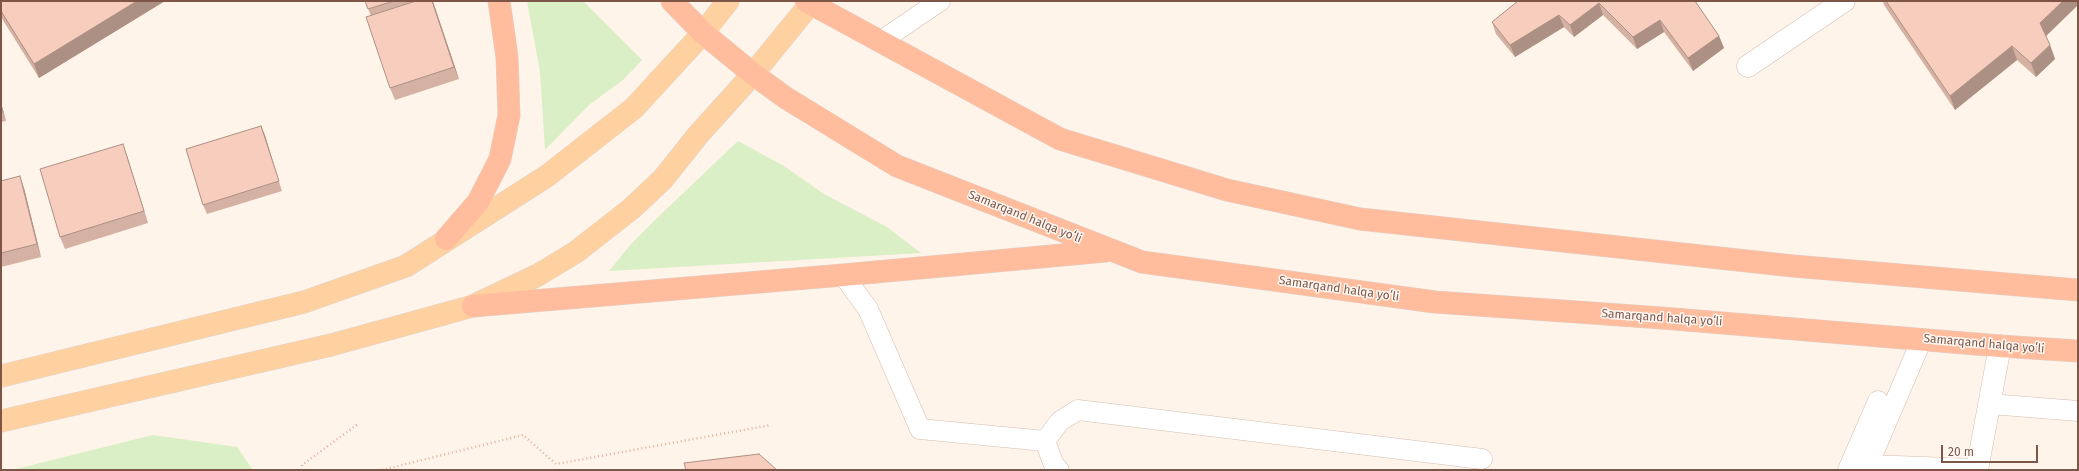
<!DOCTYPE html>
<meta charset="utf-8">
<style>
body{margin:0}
#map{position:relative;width:2079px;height:471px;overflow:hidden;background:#fff4e9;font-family:"Fira Sans",sans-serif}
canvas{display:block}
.frame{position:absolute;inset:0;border:2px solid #7d5648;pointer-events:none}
.scale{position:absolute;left:1941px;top:445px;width:97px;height:18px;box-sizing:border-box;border:2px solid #7d5648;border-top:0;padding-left:5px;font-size:12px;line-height:14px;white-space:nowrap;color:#7d5648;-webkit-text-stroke:3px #fff8f2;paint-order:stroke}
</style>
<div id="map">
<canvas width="2079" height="471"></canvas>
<div class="frame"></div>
<div class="scale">20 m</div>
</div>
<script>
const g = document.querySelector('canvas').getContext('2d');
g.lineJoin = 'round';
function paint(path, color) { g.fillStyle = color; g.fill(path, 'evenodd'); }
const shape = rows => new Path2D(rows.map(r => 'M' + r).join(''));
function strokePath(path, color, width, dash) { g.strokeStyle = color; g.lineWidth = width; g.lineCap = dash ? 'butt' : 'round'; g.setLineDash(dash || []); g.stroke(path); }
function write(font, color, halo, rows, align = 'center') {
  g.font = font + ' "Fira Sans",sans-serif'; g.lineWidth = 3; g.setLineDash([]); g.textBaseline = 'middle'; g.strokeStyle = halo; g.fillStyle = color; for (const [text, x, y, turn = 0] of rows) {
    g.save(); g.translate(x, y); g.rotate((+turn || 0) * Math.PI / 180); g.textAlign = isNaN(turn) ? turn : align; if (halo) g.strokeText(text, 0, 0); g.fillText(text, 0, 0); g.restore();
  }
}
const green = shape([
 [527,1,583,1,642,60,623,80,589,105,545,150,540,72],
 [738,141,784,166,824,194,887,227,921,253,609,271,631,244,657,218],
 [153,435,237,447,253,470,12,470]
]);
const path = shape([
 [302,470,302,465,358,424],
 [382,470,523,435,556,464,771,425]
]);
const service = shape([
 [881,41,940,1],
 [843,275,868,309,920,429,1045,441,1054,465,1059,470],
 [1990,404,2078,411],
 [1045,441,1060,421,1078,410,1482,459],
 [1869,465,1977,469],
 [1848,470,1878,401],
 [1866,470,1922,339]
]);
const minor = shape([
 [1748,66,1844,1],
 [1977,470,2000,346]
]);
const primary = shape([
 [1,376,304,302,406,266,547,176,634,108,703,33,728,1],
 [1,421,331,345,473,306,538,275,576,252,631,209,663,179,698,135,753,74,810,4]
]);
const trunk = shape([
 [672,1,703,33,753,74,786,98,897,166,1142,262,1435,302,1662,318,2000,346,2078,351],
 [806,1,1060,139,1227,190,1360,219,1793,266,2078,290],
 [446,239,478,202,500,159,509,115,507,57,499,1],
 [473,306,843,275,1106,251]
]);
const wall = shape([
 [1,1,165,1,39,78,1,17],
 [365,1,433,1,459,79,395,100,390,88,371,16],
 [1518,1,1695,1,1719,36,1724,48,1693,71,1664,32,1637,49,1603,15,1574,37,1564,27,1515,57,1496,34,1492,22],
 [1883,1,2078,1,2078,5,2046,36,2050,45,2055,59,2036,77,2017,60,1955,110,1884,5],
 [1,103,6,121,1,122],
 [261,126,282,191,207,214,203,205],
 [123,144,127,156,148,223,65,249,60,237],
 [1,181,24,188,41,257,1,267]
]);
const shadedWall = shape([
 [137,1,165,1,39,78,34,64],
 [432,1,435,8,459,79,454,67],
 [2063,1,2078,1,2078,5,2045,37,2040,23],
 [1599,3,1603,15,1574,37,1570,25],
 [1559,15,1564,27,1515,57,1510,45],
 [1660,20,1664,32,1637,49,1633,37],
 [1719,36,1724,48,1693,71,1688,58],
 [2050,45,2055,59,2036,77,2031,63],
 [2012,46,2017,60,1955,110,1950,96],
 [1,103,6,121,3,112],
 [261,126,265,135,282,191,279,181],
 [123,144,127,156,148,223,144,211],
 [20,176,24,188,41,257,37,244]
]);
const building = shape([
 [1,1,137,1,34,64,1,11,1,1],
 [365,1,394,1,368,9,365,1],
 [416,1,432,1,454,67,390,88,366,17,416,1],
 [1518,1,1695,1,1719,36,1688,58,1660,20,1633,37,1599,3,1570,25,1559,15,1510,45,1492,22,1518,1],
 [1886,1,2063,1,2040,23,2050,45,2031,63,2012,46,1950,96,1886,1],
 [1,105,3,112,1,112,1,105],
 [261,126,279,181,203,205,186,149,261,126],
 [123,144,144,211,60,237,40,169,123,144],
 [20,176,37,244,1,253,1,181,20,176],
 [759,454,777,470,686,470,684,463,759,454]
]);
const streetNames = [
 ["Samarqand halqa yoʻli",1025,217,22],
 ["Samarqand halqa yoʻli",1339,289,8],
 ["Samarqand halqa yoʻli",1662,318,4],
 ["Samarqand halqa yoʻli",1984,344,5]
];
paint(green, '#daefc5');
strokePath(service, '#d5bcaf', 21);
strokePath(minor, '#d5bcaf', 23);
strokePath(primary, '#ddd3cf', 23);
strokePath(trunk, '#ddd3cf', 23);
strokePath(path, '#deb19f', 2.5, [1, 3]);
strokePath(service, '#fff', 20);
strokePath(minor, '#fff', 22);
strokePath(primary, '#ffd1a0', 22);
strokePath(trunk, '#ffbd9d', 22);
paint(wall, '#d4b1a3');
paint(shadedWall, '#ad9084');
paint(building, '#f7cebd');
strokePath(building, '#ad9084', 1);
write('12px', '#7d5648', '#fff8f2', streetNames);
</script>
